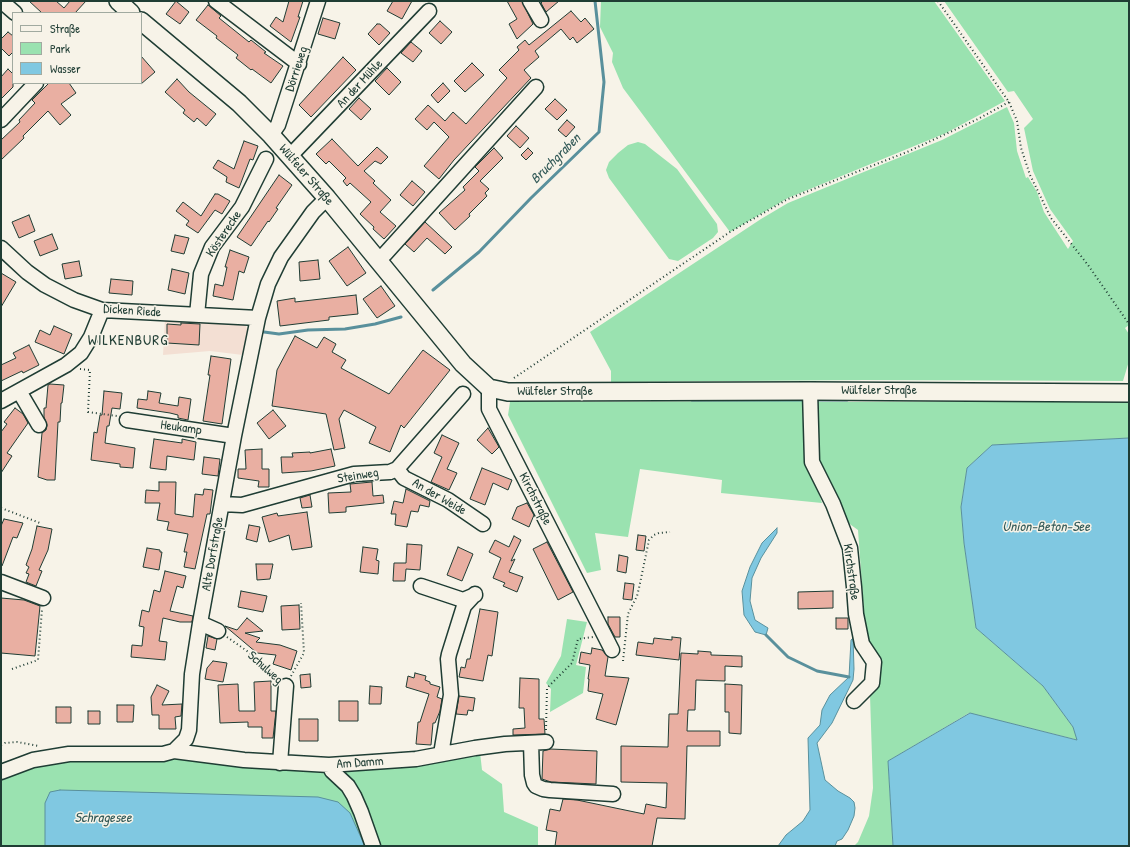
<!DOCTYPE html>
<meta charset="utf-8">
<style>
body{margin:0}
#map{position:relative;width:1130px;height:847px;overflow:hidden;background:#f7f3e8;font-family:"Patrick Hand",sans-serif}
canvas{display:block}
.frame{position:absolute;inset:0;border:2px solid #1f3d34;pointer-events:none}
.legend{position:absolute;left:12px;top:12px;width:130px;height:72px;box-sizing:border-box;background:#f7f3e8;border:1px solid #a1aaa0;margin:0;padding:5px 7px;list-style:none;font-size:12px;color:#1f3d34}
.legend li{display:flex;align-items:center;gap:8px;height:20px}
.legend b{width:20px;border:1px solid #a1aaa0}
</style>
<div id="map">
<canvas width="1130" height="847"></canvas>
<div class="frame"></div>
<ul class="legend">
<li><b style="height:5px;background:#f7f3e8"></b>Straße</li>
<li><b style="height:11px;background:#9ae2b0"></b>Park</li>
<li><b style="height:11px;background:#80c8e1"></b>Wasser</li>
</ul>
</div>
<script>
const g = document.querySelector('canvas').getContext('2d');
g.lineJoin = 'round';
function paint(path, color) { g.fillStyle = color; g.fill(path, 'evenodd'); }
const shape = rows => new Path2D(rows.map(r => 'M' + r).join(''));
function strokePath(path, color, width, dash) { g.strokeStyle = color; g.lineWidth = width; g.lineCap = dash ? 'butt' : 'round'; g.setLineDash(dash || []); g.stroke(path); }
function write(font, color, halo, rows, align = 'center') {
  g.font = font + ' "Patrick Hand",sans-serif'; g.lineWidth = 3; g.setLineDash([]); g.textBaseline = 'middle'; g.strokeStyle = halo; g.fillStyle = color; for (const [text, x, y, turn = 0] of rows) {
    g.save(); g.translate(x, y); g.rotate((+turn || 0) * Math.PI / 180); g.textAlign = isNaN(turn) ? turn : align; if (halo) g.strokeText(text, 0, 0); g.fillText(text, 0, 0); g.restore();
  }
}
const built = shape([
 [165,319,245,324,247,329,247,334,243,355,210,351,163,355]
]);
const green = shape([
 [601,1,934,1,1005,101,946,133,788,198,730,232,623,88,612,62,613,53,600,27],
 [944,1,1129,1,1129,325,1125,328,1129,334,1129,361,1123,381,865,380,611,382,611,371,590,332,761,219,788,203,942,140,1007,107,1014,123,1017,151,1026,178,1028,177,1037,192,1044,212,1068,249,1073,241,1050,209,1033,171,1024,128,1033,119,1014,91,1008,92],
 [638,142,645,144,677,169,717,224,718,232,713,238,678,261,669,259,609,178,606,170,609,162,618,153,628,145],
 [803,401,808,461,822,503,721,493,722,480,640,469,628,537,595,533,601,570,587,573,508,415,510,402],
 [1129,401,1129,438,992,445,967,468,961,506,964,543,976,628,1043,686,1073,727,1078,740,969,713,888,761,893,846,854,846,858,842,869,816,873,788,870,695,858,530,840,517,814,460,813,402],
 [567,619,587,622,576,665,586,667,583,693,550,712,551,689,546,683,561,656],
 [480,752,482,770,502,784,504,812,538,827,538,846,364,846,363,842,350,813,45,803,45,846,1,846,1,777,5,775,56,761,186,757,243,763]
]);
const water = shape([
 [1129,438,1129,846,893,846,888,761,970,713,1077,740,1073,727,1043,686,976,628,964,543,961,507,967,468,992,445,1129,438],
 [777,528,777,533,761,558,752,578,750,601,755,620,768,628,766,635,755,632,744,615,742,591,750,567,762,543,777,528],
 [853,638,854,669,853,680,832,723,817,743,825,780,838,791,850,798,854,802,855,808,854,816,848,830,842,839,837,841,835,846,778,846,786,835,803,821,810,810,808,738,820,725,822,710,830,695,849,677,851,640,853,638],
 [60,790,318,797,338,802,350,813,363,842,364,846,45,846,45,803,50,792,60,790]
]);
const stream = shape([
 [433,290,479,252,531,198,599,132,604,82,595,1],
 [264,332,279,334,308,330,345,329,375,324,401,317],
 [692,400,802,400],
 [817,400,847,400],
 [766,635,788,657,817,671,849,677]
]);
const building = shape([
 [29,1,56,1,64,8,70,1,86,1,75,13,42,13,29,1],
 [176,1,189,12,180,24,166,14,176,1],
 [289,1,303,1,298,17,300,17,291,42,270,26,276,17,283,22,289,1],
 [393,1,412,1,402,19,387,11,393,1],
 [507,1,522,1,533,24,517,39,509,24,517,19,507,1],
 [543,1,559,1,546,12,541,3,543,1],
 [208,5,221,16,219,18,249,42,251,40,266,52,264,53,283,66,271,83,252,69,251,70,236,58,238,55,216,38,217,36,196,20,208,5],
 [571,11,581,22,585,18,594,29,577,43,573,37,570,40,561,29,535,51,539,57,524,70,531,78,454,160,439,179,424,166,449,137,434,122,427,130,415,119,428,105,445,121,453,112,466,124,507,78,499,70,519,50,517,47,525,40,529,45,571,11],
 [323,18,340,23,335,39,318,34,323,18],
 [440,21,452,32,441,44,429,33,440,21],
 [377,24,380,24,390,33,379,45,368,34,377,24],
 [8,32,13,36,13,52,9,56,1,48,1,39,8,32],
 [411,42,422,51,413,62,401,53,411,42],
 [141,56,155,72,141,84,141,56],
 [343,57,356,70,311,117,299,105,343,57],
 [472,63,484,75,465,92,454,81,472,63],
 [387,68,401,82,389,95,375,81,387,68],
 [8,69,13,74,13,87,1,99,1,77,8,69],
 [177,79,189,92,216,114,206,126,197,118,194,122,183,113,185,110,165,92,177,79],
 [49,83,69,83,76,93,61,104,71,115,60,125,48,111,23,136,24,138,1,160,1,140,20,122,19,120,35,103,32,100,49,83],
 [443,83,450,91,438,103,431,95,443,83],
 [359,98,371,109,361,120,349,109,359,98],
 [555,99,567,110,557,120,545,109,555,99],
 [567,120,575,127,566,137,558,130,567,120],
 [516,126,529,138,520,148,507,136,516,126],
 [332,139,358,166,377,147,388,157,381,164,375,161,364,171,375,181,373,183,391,200,380,212,396,226,384,239,373,229,374,227,360,214,371,202,350,183,347,186,343,181,346,178,329,161,326,164,316,154,332,139],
 [244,141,258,146,253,160,250,159,239,188,226,182,227,177,213,168,218,160,234,169,244,141],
 [494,148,503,158,480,181,489,189,485,193,487,196,469,214,470,216,455,230,439,213,465,190,463,187,479,171,475,167,494,148],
 [528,148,533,153,526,160,521,155,528,148],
 [279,175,292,185,276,208,278,209,269,222,268,221,251,246,237,237,279,175],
 [412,181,425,192,413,206,400,195,412,181],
 [215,194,218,194,230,201,222,214,215,210,198,233,186,225,189,221,176,211,183,202,201,216,215,194],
 [29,215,35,231,19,238,12,222,29,215],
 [425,222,452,247,445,254,427,238,414,252,405,244,425,222],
 [52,234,58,249,40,256,34,241,52,234],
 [175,235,189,238,184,254,171,251,175,235],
 [348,247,366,273,347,286,329,261,348,247],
 [230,250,249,257,244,273,239,271,233,300,213,296,215,284,223,286,227,267,225,267,230,250],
 [318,260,320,279,300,281,299,262,318,260],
 [79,261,82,276,65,279,62,264,79,261],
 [172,269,189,273,185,294,168,290,172,269],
 [1,273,16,282,1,307,1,273],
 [111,279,133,281,132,295,109,293,111,279],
 [381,286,395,306,377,318,363,299,381,286],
 [356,295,358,314,329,317,329,320,280,326,277,301,295,298,295,302,356,295],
 [181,323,200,324,199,345,167,343,167,324,181,325,181,323],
 [54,326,72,334,64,354,35,342,40,330,50,335,54,326],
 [295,336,317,348,324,337,336,344,332,352,346,360,341,368,389,394,423,350,450,370,404,428,401,425,390,452,369,443,376,427,344,410,339,419,345,448,334,450,326,414,272,406,277,370,295,336],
 [29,345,39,365,23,373,22,371,1,381,1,365,16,358,13,353,29,345],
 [211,356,231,359,222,424,203,421,210,375,208,375,211,356],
 [50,384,64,385,62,403,61,403,60,422,58,422,55,480,47,480,38,477,42,433,46,430,47,425,44,417,44,408,46,408,48,385,50,384],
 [104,391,122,393,120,409,112,408,109,426,107,426,105,443,135,448,133,468,120,467,120,464,91,460,94,432,97,433,100,415,102,415,104,391],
 [148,391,161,393,159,403,178,406,179,397,191,399,188,420,178,418,178,415,170,413,137,408,138,399,147,400,148,391],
 [15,408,23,414,28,423,7,453,12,456,1,473,1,432,7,424,4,422,15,408],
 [273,410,286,426,269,439,257,423,273,410],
 [488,428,499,447,492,454,477,440,488,428],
 [442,435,459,443,447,469,457,473,449,490,431,482,442,457,434,453,442,435],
 [154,439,182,443,182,439,196,442,194,460,167,456,166,470,150,468,154,439],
 [262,449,262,469,269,469,269,487,258,487,259,481,238,478,238,469,246,469,245,450,262,449],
 [331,449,335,466,311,471,282,473,281,457,293,457,292,453,310,452,310,453,331,449],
 [204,457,220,459,218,476,202,474,204,457],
 [482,468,512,480,508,490,493,483,485,505,470,499,482,468],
 [159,482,176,482,175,514,193,517,195,494,203,495,204,489,213,490,210,514,207,514,195,569,184,567,187,552,184,552,188,534,167,530,169,522,157,520,160,503,145,503,146,490,159,491,159,482],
 [372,482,373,496,383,495,384,503,346,507,346,512,329,513,328,493,351,492,350,484,372,482],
 [406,489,430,501,429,507,420,505,418,512,411,511,407,527,395,525,396,514,391,514,394,501,403,503,406,489],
 [310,495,312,507,302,508,300,498,310,495],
 [527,503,534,515,529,527,512,519,517,507,527,503],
 [307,512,312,547,292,550,289,535,269,542,262,517,277,513,278,516,307,512],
 [4,519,23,523,17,538,13,537,2,566,1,566,1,526,4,519],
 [249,525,260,527,257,542,246,539,249,525],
 [37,526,52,529,48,550,39,570,42,571,36,586,26,582,29,574,26,573,29,567,26,565,32,549,37,526],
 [638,535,646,536,644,551,636,550,638,535],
 [514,536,521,540,511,561,515,559,509,572,523,577,517,592,503,586,505,583,493,578,501,558,489,552,495,540,509,547,514,536],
 [547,542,573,592,558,600,533,549,547,542],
 [407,544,422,545,420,570,406,569,405,581,393,581,394,563,406,563,407,544],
 [363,547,378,549,376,560,379,561,378,574,360,572,363,547],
 [458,547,473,554,462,581,447,575,458,547],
 [147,548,160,550,160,552,162,552,159,570,143,567,147,548],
 [619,555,628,557,626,573,617,571,619,555],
 [256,564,273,564,270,579,257,580,256,564],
 [165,571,186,576,183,588,177,586,170,611,193,616,192,622,180,622,163,618,159,641,167,642,165,660,131,657,132,645,142,646,144,627,139,626,142,610,149,612,154,590,160,592,165,571],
 [625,583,634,584,632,600,623,599,625,583],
 [241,591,267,596,263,612,238,607,241,591],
 [833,591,833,608,798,609,798,592,833,591],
 [1,598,24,600,40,606,35,656,1,653,1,598],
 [299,605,300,629,282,630,281,606,299,605],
 [480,609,498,612,492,656,488,655,483,681,459,677,461,667,465,668,467,659,470,659,480,609],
 [608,617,620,617,620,637,615,637,608,624,608,617],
 [247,618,263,631,245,633,260,638,256,642,280,645,297,651,291,670,273,664,276,655,257,653,225,626,237,630,247,618],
 [836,618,848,618,848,629,836,629,836,618],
 [208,636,217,639,215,650,206,648,208,636],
 [672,637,681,638,679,660,636,655,638,642,653,644,654,638,672,640,672,637],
 [592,648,602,650,608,657,605,676,629,678,616,725,596,719,603,694,588,691,589,679,588,679,590,665,579,663,581,652,591,654,592,648],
 [698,651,711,652,711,655,742,656,742,667,725,666,725,681,696,680,695,710,688,710,687,731,720,731,720,746,687,746,685,819,657,818,652,846,555,846,557,832,546,830,550,809,560,811,563,799,577,800,644,814,646,804,666,808,667,783,621,782,621,746,668,747,669,714,678,714,681,653,698,654,698,651],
 [213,661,227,663,223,682,205,679,207,668,213,661],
 [415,673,426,676,425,680,430,682,430,684,440,687,437,697,442,699,440,711,435,723,433,723,431,745,416,744,418,722,420,722,429,694,406,687,408,676,414,678,415,673],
 [310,674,311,687,301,688,300,675,310,674],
 [520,678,539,679,539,719,544,719,545,734,513,735,513,729,525,728,524,708,519,708,520,678],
 [271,681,271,711,276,711,273,738,262,738,262,727,248,727,248,722,220,723,218,685,238,684,239,711,255,711,254,682,271,681],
 [725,684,742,685,741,734,729,733,729,712,725,712,725,684],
 [157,685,169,691,162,705,182,704,181,716,175,717,176,729,159,729,159,715,152,715,151,697,157,685],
 [370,686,382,687,381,704,369,704,370,686],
 [459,696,475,698,473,711,468,710,467,715,456,714,459,696],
 [339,701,358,701,358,721,339,721,339,701],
 [117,705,134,705,133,722,117,722,117,705],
 [56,707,71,707,71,723,56,723,56,707],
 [88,711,100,711,100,724,88,724,88,711],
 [299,719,318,719,318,741,299,741,299,719],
 [550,749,597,751,596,784,551,782,542,779,543,751,550,749]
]);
const path = shape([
 [938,1,1009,102,1017,121,1021,148,1030,175,1051,218,1088,265,1129,324],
 [80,369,90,370,88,412,117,416],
 [514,378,730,232,788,199,907,152,978,119,1009,102],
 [1,508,40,523],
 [227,637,247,651,277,678],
 [623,661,628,614,637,596,639,588,649,540,654,535,659,533,670,532],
 [12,669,38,660,42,609],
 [291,676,304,653,301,603],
 [546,730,547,688,572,663,578,639,593,637],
 [1,745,5,743,17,742,39,746]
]);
const minor = shape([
 [1,1,15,13],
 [216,1,299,64],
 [530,1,541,20],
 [1,120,36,83],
 [271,135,278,125,318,1],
 [291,155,429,11],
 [1,248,27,272,45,285,74,300,102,310,258,318],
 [378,259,385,254,536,87],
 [197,315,201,274,212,247,242,207,266,159],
 [489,388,489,409,612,650],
 [19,391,39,425],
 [810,391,812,462,833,504,850,548,854,587,856,614,862,644,874,662,872,683,854,701],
 [1,401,66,365,81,353,91,337,102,310],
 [127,420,234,436],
 [397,469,404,478,448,500,483,524],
 [222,504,242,505,354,474,390,472,397,469,463,394],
 [1,582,43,598],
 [421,586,463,600,475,595],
 [200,623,218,631],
 [531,743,532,775,534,783,536,786,543,789,550,790,613,794],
 [174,751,244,760,329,765,416,759,475,748,505,744,546,742],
 [441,754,451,695,448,659,449,654,464,606,475,594],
 [280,763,286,686],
 [329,765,332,771,348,786,354,796,361,812,373,846],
 [1,772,33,760,69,754,163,754,174,751,186,739,189,730,192,674,200,623,234,436,258,318,268,284,281,257,313,212,327,198]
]);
const major = shape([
 [118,1,131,13],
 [141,21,239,103,271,135,327,198,463,364,489,388,508,392,810,391,1129,393]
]);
const streetNames = [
 ["Dörrieweg",297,69,-72],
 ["An der Mühle",360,84,-47],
 ["Wülfeler Straße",306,175,49],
 ["Kösterecke",224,234,-56],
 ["Dicken Riede",132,311,4],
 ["Wülfeler Straße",879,391],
 ["Wülfeler Straße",555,392],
 ["Heukamp",181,428,8],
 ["Steinweg",358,476,-9],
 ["An der Weide",439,497,30],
 ["Kirchstraße",535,499,63],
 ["Alte Dorfstraße",213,554,-80],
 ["Kirchstraße",851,572,82],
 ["Schulweg",265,668,42],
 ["Am Damm",360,763,-4]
];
const waterNames = [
 ["Bruchgraben",556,159,-45],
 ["Union-Beton-See",1046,527],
 ["Schragesee",103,818]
];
const quarterNames = [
 ["WILKENBURG",128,341]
];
paint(built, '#f3dfd3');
paint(green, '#9ae2b0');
paint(water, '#80c8e1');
strokePath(water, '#59909c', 1);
strokePath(stream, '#59909c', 3);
paint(building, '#e9afa2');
strokePath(building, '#1f3d34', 1);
strokePath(minor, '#1f3d34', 17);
strokePath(major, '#1f3d34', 20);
strokePath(path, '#1f3d34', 2, [1, 3]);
strokePath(minor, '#f7f3e8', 14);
strokePath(major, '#f7f3e8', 17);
write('13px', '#1f3d34', '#f7f3e8', streetNames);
write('italic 14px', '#325957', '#f7f3e8', waterNames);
g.letterSpacing = '1px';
write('15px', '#1f3d34', '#f7f3e8', quarterNames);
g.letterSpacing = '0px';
</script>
